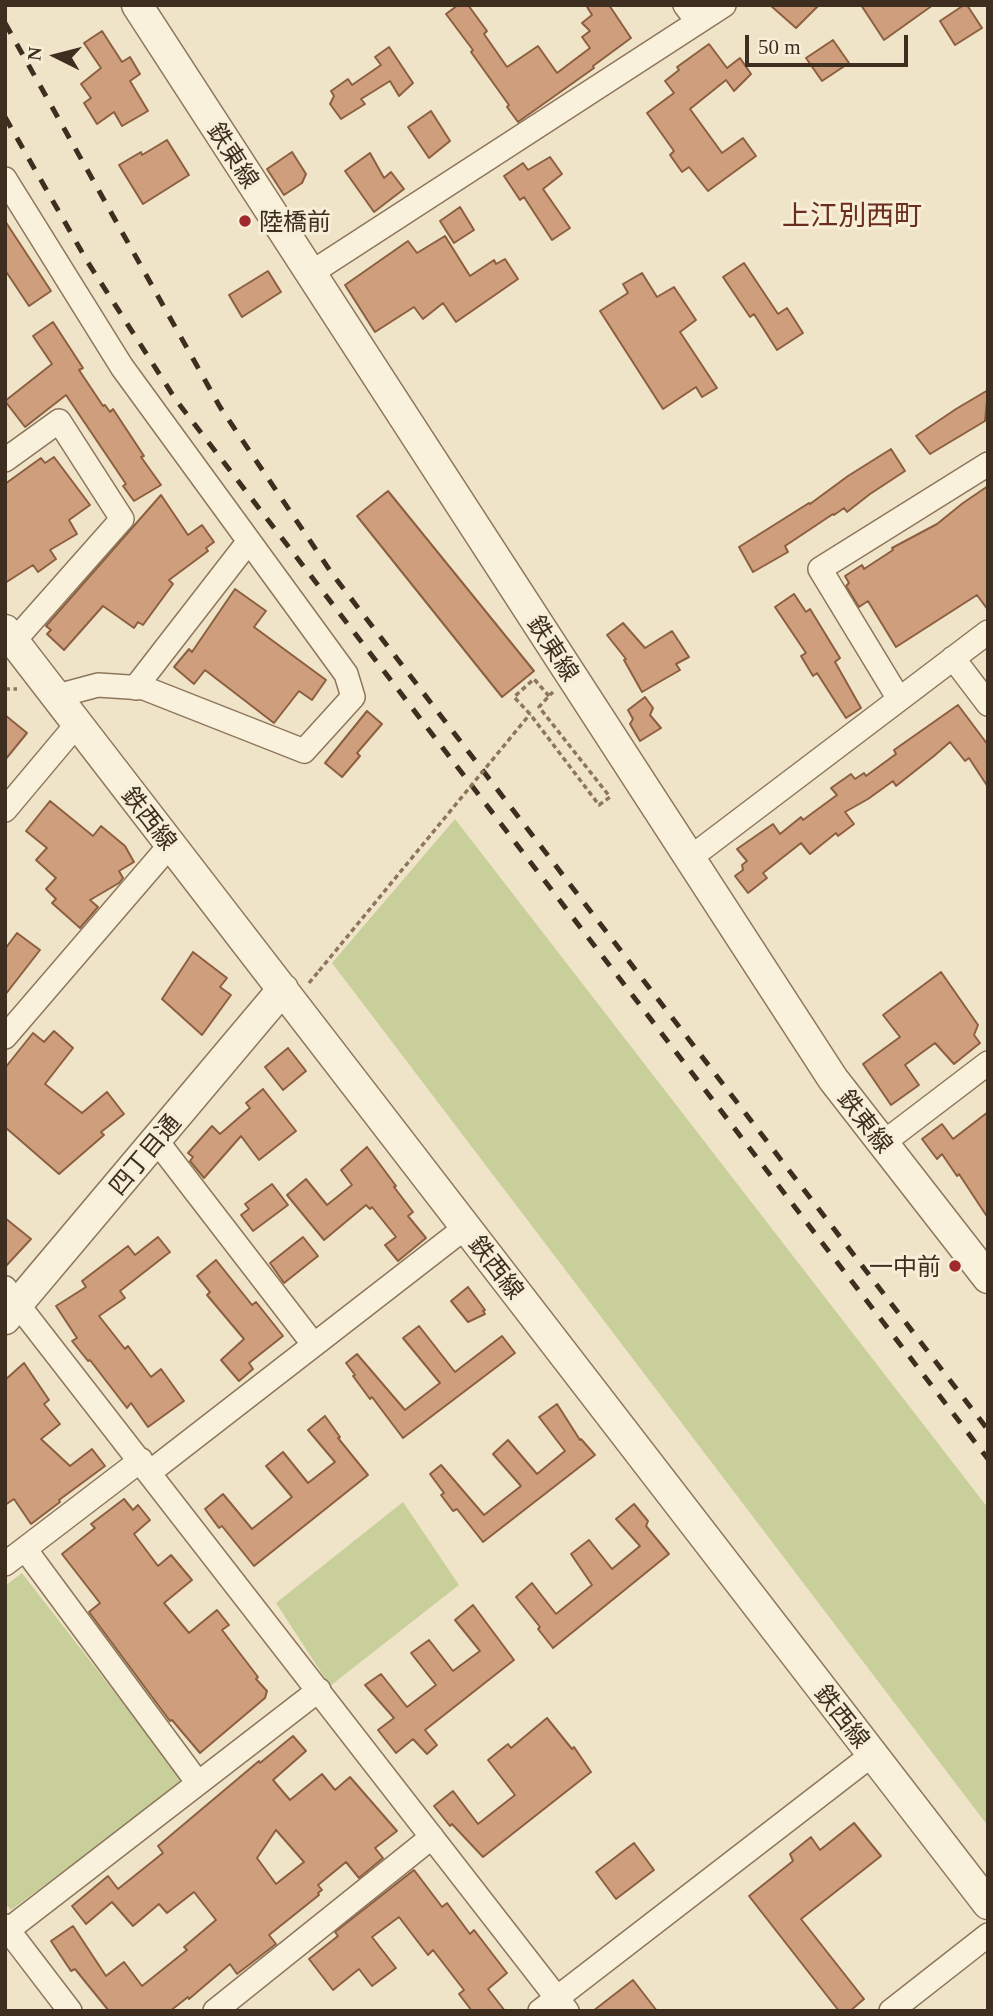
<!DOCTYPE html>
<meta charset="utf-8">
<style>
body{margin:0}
#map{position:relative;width:993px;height:2016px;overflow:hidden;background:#f0e4c8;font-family:Georgia,serif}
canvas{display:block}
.frame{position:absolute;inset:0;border:7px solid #3d2e20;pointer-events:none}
.north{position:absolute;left:21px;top:21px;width:70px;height:70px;-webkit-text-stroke:5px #f7eed8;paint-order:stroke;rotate:276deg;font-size:19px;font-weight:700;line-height:28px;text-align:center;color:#3d2e20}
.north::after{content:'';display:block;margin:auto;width:24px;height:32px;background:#3d2e20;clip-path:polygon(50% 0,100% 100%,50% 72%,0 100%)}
.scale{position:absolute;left:745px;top:35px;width:163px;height:32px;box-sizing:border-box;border:4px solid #3d2e20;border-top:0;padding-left:9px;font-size:21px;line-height:24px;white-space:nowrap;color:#3d2e20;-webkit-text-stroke:5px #f7eed8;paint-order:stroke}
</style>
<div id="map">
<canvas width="993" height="2016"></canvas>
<div class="frame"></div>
<div class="north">N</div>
<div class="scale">50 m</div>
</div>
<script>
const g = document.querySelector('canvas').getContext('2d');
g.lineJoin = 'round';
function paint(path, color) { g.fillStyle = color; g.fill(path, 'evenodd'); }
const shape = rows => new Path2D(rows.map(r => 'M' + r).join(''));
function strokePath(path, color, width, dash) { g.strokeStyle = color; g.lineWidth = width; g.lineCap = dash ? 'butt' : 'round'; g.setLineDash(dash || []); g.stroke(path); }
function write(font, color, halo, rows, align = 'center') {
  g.font = font + ' Georgia,"Noto Sans JP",serif'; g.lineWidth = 6; g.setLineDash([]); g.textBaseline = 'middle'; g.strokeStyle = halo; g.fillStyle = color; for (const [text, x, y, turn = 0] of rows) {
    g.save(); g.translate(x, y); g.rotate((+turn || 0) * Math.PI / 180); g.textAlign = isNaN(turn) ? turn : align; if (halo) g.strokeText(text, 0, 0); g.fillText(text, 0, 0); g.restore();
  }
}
const green = shape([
 [455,819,988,1508,988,1826,332,963],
 [403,1502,459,1585,330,1686,276,1603],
 [22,1573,184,1782,11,1910,5,1903,5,1586]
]);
const building = shape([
 [458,5,468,5,487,31,484,34,507,67,538,46,557,73,590,48,582,37,590,31,582,23,592,15,586,5,609,5,631,38,593,66,594,68,518,122,507,107,509,105,471,52,473,50,446,14,458,5],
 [770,5,819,5,796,28,770,5],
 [861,5,933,5,884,40,861,5],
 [964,5,967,5,982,28,955,45,940,21,964,5],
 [102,31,122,62,130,57,140,74,130,81,148,111,122,126,114,112,97,124,84,103,91,98,81,84,101,68,84,43,102,31],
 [833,40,849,63,822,81,806,58,833,40],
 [709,44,727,68,740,58,751,74,734,91,726,80,690,109,722,153,743,138,756,156,708,191,689,167,682,172,670,155,674,151,647,113,674,93,665,81,679,70,677,67,709,44],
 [389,47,413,83,399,96,390,81,361,99,365,104,341,119,330,104,334,96,331,91,348,79,352,85,381,65,375,57,389,47],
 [431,111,450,141,429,158,408,127,431,111],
 [167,140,189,175,143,204,119,165,141,152,142,155,167,140],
 [292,152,306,174,302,183,284,195,267,169,292,152],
 [370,153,384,178,391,172,404,189,374,212,345,171,370,153],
 [550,157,562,174,543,189,570,228,552,240,524,197,520,200,504,176,523,163,528,170,550,157],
 [460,207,474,230,454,243,440,221,460,207],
 [5,221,51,291,29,306,5,270,5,221],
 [445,236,470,276,494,260,496,264,505,259,518,279,456,322,443,303,423,319,414,307,375,332,345,285,408,241,417,253,445,236],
 [744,263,778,314,787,308,803,333,777,350,754,314,750,317,723,277,744,263],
 [268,271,281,292,242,317,229,295,268,271],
 [642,273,657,297,674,287,696,320,680,332,717,388,702,397,696,387,663,409,600,311,628,293,623,284,642,273],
 [53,322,83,368,79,370,103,406,105,405,110,412,113,409,144,456,141,457,161,485,134,501,123,486,126,484,66,395,25,427,5,401,52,364,33,336,53,322],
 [988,390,985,421,930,454,916,436,956,409,988,390],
 [891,449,905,471,870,494,847,512,844,508,834,515,833,514,785,546,788,552,753,572,739,547,809,503,810,504,848,476,891,449],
 [54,457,90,505,69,520,77,534,50,550,56,559,38,572,33,565,5,583,5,484,41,458,45,463,54,457],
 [988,486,988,610,977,595,896,647,868,601,859,607,846,586,849,583,845,576,862,565,864,569,893,550,892,548,937,524,963,503,988,486],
 [388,491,534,671,502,697,357,516,388,491],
 [161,495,188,535,202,525,214,542,206,548,208,551,169,580,173,584,143,625,138,622,134,628,103,606,64,650,47,634,51,630,46,626,161,495],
 [235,589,266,611,254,627,326,680,312,700,299,691,274,723,205,670,194,684,174,667,189,649,192,652,235,589],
 [794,594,806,612,810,609,840,658,835,662,861,708,846,718,817,673,813,676,801,656,806,653,775,607,794,594],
 [623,623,645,648,672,631,689,657,676,664,680,670,642,692,624,660,626,659,607,635,623,623],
 [645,697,653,708,650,715,661,728,640,741,630,724,633,719,628,710,645,697],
 [958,705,988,745,988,787,969,758,965,761,950,742,934,756,896,786,893,781,868,799,845,812,854,824,838,836,836,833,810,854,801,843,763,873,767,878,748,893,735,876,743,870,742,865,747,861,737,849,773,824,780,834,801,817,803,820,837,795,831,788,851,774,855,779,864,773,866,776,896,754,894,750,958,705],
 [367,711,382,724,357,753,360,756,342,777,325,763,367,711],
 [5,715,27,733,5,760,5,715],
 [50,801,93,836,101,826,125,846,134,862,119,871,123,878,119,883,90,900,98,907,80,928,52,903,56,899,46,889,56,878,36,860,47,848,26,831,50,801],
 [17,933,40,950,5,995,5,949,17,933],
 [193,952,227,978,220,987,231,995,202,1035,162,999,193,952],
 [941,972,978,1025,974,1035,980,1043,954,1064,935,1043,905,1065,919,1085,891,1105,863,1064,900,1037,883,1015,941,972],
 [54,1031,73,1048,45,1084,82,1113,107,1092,124,1114,101,1132,104,1135,59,1174,5,1127,5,1068,33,1033,44,1042,54,1031],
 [288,1048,306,1071,283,1090,265,1067,288,1048],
 [263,1089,296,1131,259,1160,241,1136,204,1178,190,1161,193,1157,188,1153,212,1126,220,1134,250,1108,246,1103,263,1089],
 [988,1112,988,1218,959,1174,957,1176,942,1154,937,1159,922,1139,942,1124,953,1139,988,1112],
 [367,1147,396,1186,394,1187,413,1212,408,1216,426,1238,398,1261,385,1245,396,1237,372,1207,370,1209,366,1205,324,1240,287,1195,306,1179,327,1205,352,1185,341,1170,367,1147],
 [272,1184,288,1205,253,1231,241,1215,249,1209,245,1204,272,1184],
 [5,1218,31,1239,5,1267,5,1218],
 [158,1237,170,1252,120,1291,125,1298,99,1316,125,1349,128,1346,151,1377,161,1369,184,1401,148,1427,131,1403,127,1408,90,1360,88,1361,72,1341,77,1338,56,1306,86,1287,82,1281,128,1246,135,1255,158,1237],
 [303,1237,318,1256,284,1283,270,1263,303,1237],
 [216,1260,252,1305,256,1302,283,1336,249,1363,253,1369,239,1381,221,1360,244,1339,207,1295,210,1292,197,1276,216,1260],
 [468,1287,485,1310,483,1311,485,1314,468,1322,451,1301,468,1287],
 [419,1326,455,1372,502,1336,515,1353,403,1438,372,1397,370,1399,353,1376,355,1375,346,1363,357,1354,405,1410,440,1383,403,1338,419,1326],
 [24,1363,49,1400,44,1404,60,1424,41,1439,70,1466,92,1449,105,1466,59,1500,60,1502,31,1524,14,1499,5,1505,5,1380,24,1363],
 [557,1404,580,1440,581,1439,595,1455,483,1542,457,1509,453,1511,441,1495,444,1493,430,1474,441,1465,484,1515,521,1486,493,1454,508,1440,537,1474,565,1451,539,1417,557,1404],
 [325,1416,340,1437,338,1438,368,1475,254,1566,222,1526,219,1528,205,1509,223,1494,252,1529,292,1497,266,1466,283,1452,308,1483,335,1462,308,1430,325,1416],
 [124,1499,133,1510,138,1505,150,1520,134,1534,158,1566,171,1555,192,1580,164,1603,189,1633,217,1610,229,1625,222,1630,258,1677,256,1679,267,1691,265,1698,200,1753,172,1720,170,1721,89,1612,100,1603,62,1554,95,1528,91,1524,124,1499],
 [634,1504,648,1521,646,1526,669,1554,553,1648,538,1629,540,1627,516,1597,532,1583,556,1614,592,1585,571,1554,589,1540,612,1569,640,1546,616,1519,634,1504],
 [473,1605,514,1660,425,1730,437,1745,427,1754,413,1739,396,1753,378,1730,394,1718,365,1685,381,1674,407,1707,436,1685,411,1653,429,1640,453,1671,480,1651,455,1620,473,1605],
 [547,1718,572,1749,574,1747,591,1772,483,1857,452,1824,450,1826,434,1806,453,1791,478,1824,515,1795,488,1760,508,1744,511,1748,547,1718],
 [293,1736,306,1751,273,1780,290,1800,322,1774,335,1790,350,1777,397,1831,375,1848,383,1858,359,1878,346,1862,318,1885,322,1890,318,1893,319,1895,269,1935,276,1944,237,1974,230,1964,189,1999,188,1997,170,2011,109,2011,75,1969,71,1971,51,1941,73,1926,106,1976,124,1962,142,1986,187,1950,184,1947,216,1920,194,1892,167,1913,159,1904,133,1926,112,1902,86,1924,72,1906,108,1876,118,1889,163,1853,158,1846,259,1761,260,1763,293,1736],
 [276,1830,304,1862,276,1884,257,1858,276,1830],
 [854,1823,881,1856,801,1919,864,1999,850,2011,839,2011,749,1896,793,1861,790,1854,811,1837,820,1850,854,1823],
 [634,1843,654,1870,616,1899,596,1872,634,1843],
 [414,1870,442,1907,447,1903,470,1934,474,1930,507,1973,488,1989,505,2011,472,2011,459,1994,464,1990,433,1950,428,1955,399,1917,372,1937,396,1968,372,1986,359,1969,333,1990,309,1959,338,1936,335,1932,414,1870],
 [633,1980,657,2011,593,2011,633,1980]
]);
const path = shape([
 [5,689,17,689],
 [549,696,534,679,514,697,530,714,599,805,610,797,539,707,549,696,553,692],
 [309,983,319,971]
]);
const minor = shape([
 [685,5,698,22],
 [5,179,122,367,346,674,353,697,304,751,144,688,98,685,57,696],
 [311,273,724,5],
 [5,460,59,421,122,519,14,641],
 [953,658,988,704],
 [135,688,249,541],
 [899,699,820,569,988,464],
 [5,810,78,723],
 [690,858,988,632],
 [5,1037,171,844],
 [156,1140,314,1345],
 [883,1143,988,1063],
 [5,1288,567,2011],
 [150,1472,466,1227],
 [25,1549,198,1783],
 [5,1564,141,1460],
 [5,1926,70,2011],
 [8,1930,319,1690],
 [215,2011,432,1837],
 [540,2011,873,1754],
 [891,2011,988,1935]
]);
const tertiary = shape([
 [137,5,833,1079,988,1278],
 [5,630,988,1904],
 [5,1319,283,989]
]);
const rail = shape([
 [5,23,220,407,333,575,988,1430],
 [5,117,87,261,176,400,988,1459]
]);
const pathBridge = shape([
 [319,971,530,714]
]);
const markers = [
 [245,221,7,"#9e2a2b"],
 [955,1266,7,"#9e2a2b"]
];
const streetNames = [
 ["鉄東線",234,155,57],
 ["鉄東線",554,648,57],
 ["鉄西線",150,818,52],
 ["鉄東線",866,1121,52],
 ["四丁目通",144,1154,-50],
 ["鉄西線",497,1267,52],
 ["鉄西線",843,1716,52]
];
const poiNames = [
 ["陸橋前",259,221],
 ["一中前",941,1266,"right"]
];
const quarterNames = [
 ["上江別西町",852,214]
];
paint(green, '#c9cf9b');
paint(building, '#cf9f7d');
strokePath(building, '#8d5f41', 2);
strokePath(minor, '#8d765c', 26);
strokePath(tertiary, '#8d765c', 33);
strokePath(path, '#8d765c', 3.5, [5, 3.5]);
strokePath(minor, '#faf1dc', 23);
strokePath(tertiary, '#faf1dc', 30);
strokePath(rail, '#3d2e20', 5, [12, 12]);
strokePath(pathBridge, '#8d765c', 3.5, [5, 3.5]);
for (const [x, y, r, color] of markers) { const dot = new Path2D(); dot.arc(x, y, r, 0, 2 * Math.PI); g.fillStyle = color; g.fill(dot); strokePath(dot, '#f7eed8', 2.5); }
write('24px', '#3d2e20', '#f7eed8', streetNames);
write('24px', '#3d2e20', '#f7eed8', poiNames, 'left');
write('28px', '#6b2e1e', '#f7eed8', quarterNames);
</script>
